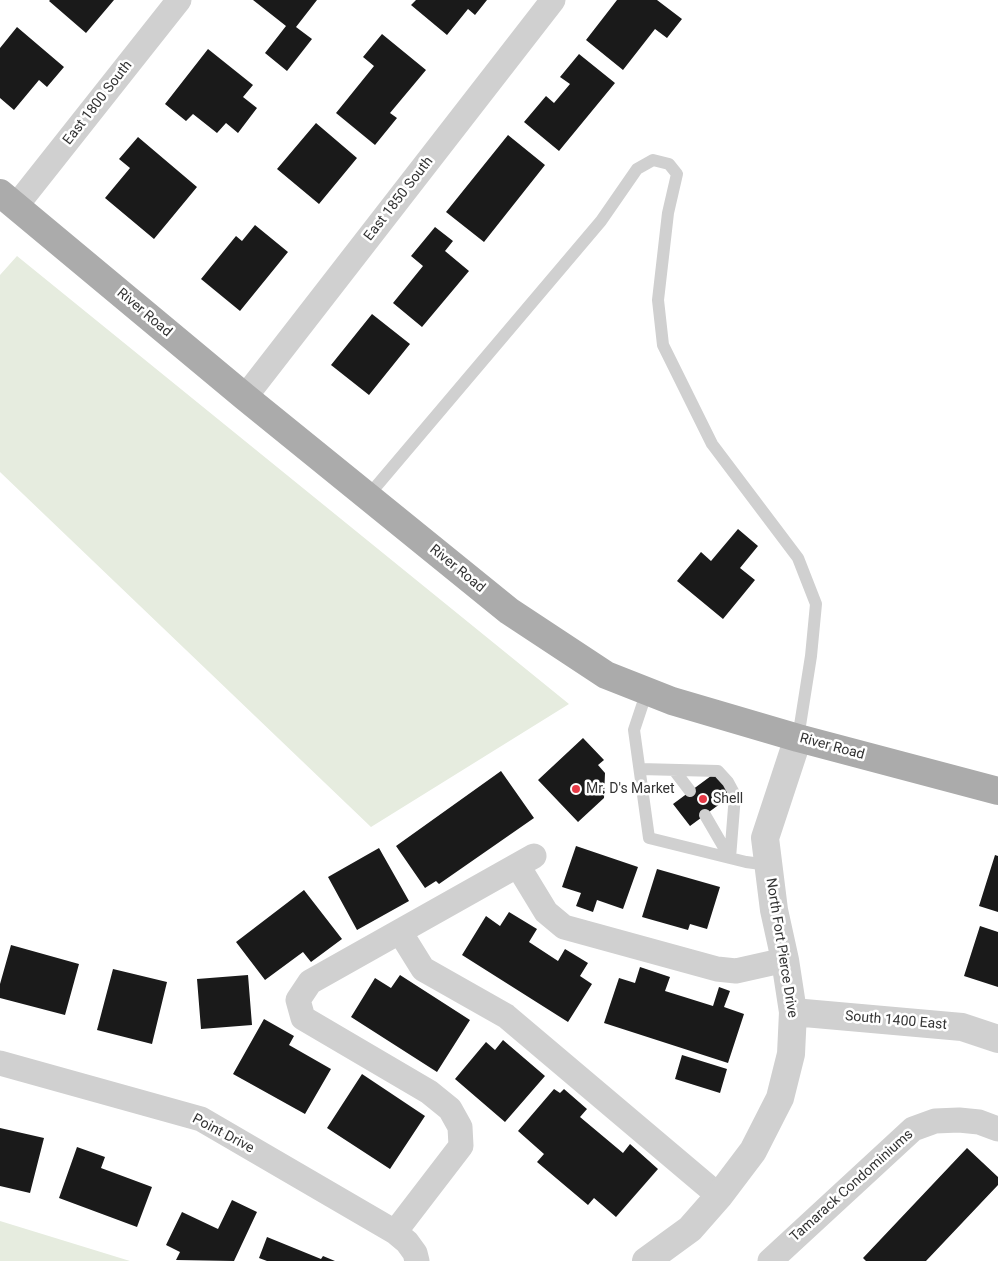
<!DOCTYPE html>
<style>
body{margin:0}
canvas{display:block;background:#fff}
</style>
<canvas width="998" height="1261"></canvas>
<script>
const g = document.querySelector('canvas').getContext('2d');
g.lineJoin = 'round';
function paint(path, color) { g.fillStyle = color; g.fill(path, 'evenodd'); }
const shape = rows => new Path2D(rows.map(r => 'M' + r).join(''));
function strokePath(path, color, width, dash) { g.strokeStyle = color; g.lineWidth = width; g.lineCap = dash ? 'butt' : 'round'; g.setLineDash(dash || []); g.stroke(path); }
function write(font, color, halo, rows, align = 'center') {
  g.font = font + ' Roboto,sans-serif'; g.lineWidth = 5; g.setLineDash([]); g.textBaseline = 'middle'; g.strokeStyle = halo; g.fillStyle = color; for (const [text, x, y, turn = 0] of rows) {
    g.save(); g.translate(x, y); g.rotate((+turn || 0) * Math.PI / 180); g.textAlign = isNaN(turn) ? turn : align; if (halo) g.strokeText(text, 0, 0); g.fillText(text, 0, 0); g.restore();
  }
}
const green = shape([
 [17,256,569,704,371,827,0,472,0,275],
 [0,1221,130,1261,0,1261]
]);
const building = shape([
 [50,0,114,0,86,33,49,1],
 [253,0,317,0,296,27,312,39,287,71,265,53,286,26],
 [416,0,487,0,475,15,468,9,447,35,411,5],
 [617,0,657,0,682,19,667,38,655,29,623,70,586,40],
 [17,27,64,67,47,87,39,80,14,110,0,98,0,48],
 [382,34,426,70,390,113,397,118,375,145,336,113,374,66,363,57],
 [208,49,253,85,243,97,257,108,238,133,226,123,217,133,193,114,186,121,165,104],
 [579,54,615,83,559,151,524,122,546,96,554,103,570,84,560,77],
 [316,123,357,158,319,204,277,169],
 [508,135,545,165,484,242,446,212],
 [138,137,197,187,154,239,105,198,130,168,119,159],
 [255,225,288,252,240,311,201,279,236,236,242,241],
 [435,227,453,241,445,251,469,271,422,327,393,303,423,266,411,256],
 [372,314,410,344,369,395,331,365],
 [738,529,758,546,740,568,755,580,723,619,677,581,701,552,711,561],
 [583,738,604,760,598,765,605,773,604,798,578,822,538,780],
 [501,771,534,818,439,884,436,881,425,888,396,846],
 [715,773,732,795,690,826,673,804],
 [576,846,638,867,623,909,597,900,593,912,576,906,581,893,562,887],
 [379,848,409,901,357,930,328,877],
 [995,855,998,856,998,912,979,906],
 [657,869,720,887,707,929,690,924,688,930,642,917],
 [304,890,342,939,311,962,303,952,265,980,236,942],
 [509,912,537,929,529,942,558,961,565,949,588,963,580,976,592,984,568,1022,462,955,486,916,500,926],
 [980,926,998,932,998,987,964,976],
 [11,945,79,964,65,1015,0,998,0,984],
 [640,967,670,977,665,991,713,1006,719,987,730,991,724,1007,744,1014,728,1063,604,1023,619,978,635,983],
 [113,969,167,982,152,1044,97,1030],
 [248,975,252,1025,201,1029,197,979],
 [400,975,470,1020,437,1072,351,1017,375,978,391,988],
 [264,1019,294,1036,289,1045,331,1069,305,1114,233,1074],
 [503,1040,545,1076,505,1122,455,1079,486,1042,495,1050],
 [682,1055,727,1069,720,1093,675,1079],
 [362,1074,425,1116,390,1169,327,1128],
 [554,1089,560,1093,564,1089,587,1109,580,1117,623,1153,630,1144,658,1169,616,1217,594,1198,588,1205,537,1162,544,1154,518,1131],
 [0,1128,44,1138,30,1193,0,1186],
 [77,1147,105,1157,101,1168,152,1187,137,1227,59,1198],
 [967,1148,998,1177,998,1185,926,1261,866,1261,863,1258],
 [232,1200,257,1212,234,1261,176,1260,180,1252,166,1245,182,1212,218,1229],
 [267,1237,321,1259,323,1256,335,1261,267,1261,259,1258]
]);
const service = shape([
 [368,496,601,221,637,169,653,160,669,164,677,174,668,213,658,300,663,345,712,444,798,558,816,604,811,656,798,738],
 [647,691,634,730,649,838,746,862,769,865],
 [640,769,718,771,728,782,735,795,730,858],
 [674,770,690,791],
 [705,815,730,858]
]);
const minor = shape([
 [16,206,179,0],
 [245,397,553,0],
 [518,866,546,912,564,927,717,969,736,971,785,960],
 [400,932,423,969,506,1016,719,1196],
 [0,1063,201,1119,395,1232,407,1242,415,1253,417,1261],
 [395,1232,461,1146,460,1127,450,1109,429,1092,303,1018,298,1000,310,982,534,856],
 [770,1261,913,1129,935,1121,959,1120,979,1122,998,1129]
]);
const tertiary = shape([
 [793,1012,962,1027,998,1039],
 [646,1261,690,1229,719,1196,753,1151,780,1098,791,1054,793,1012,785,960,774,910,765,838,798,738]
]);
const primary = shape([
 [0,193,245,397,509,611,606,675,672,701,798,738,998,791]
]);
const markers = [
 [576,789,5,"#e63946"],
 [703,799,5,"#e63946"]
];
const streetNames = [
 ["East 1800 South",98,103,-52],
 ["East 1850 South",399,199,-52],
 ["River Road",144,313,40],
 ["River Road",457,569,39],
 ["River Road",832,747,15],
 ["North Fort Pierce Drive",781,948,81],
 ["South 1400 East",896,1021,5],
 ["Point Drive",223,1134,28],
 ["Tamarack Condominiums",852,1186,-42]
];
const poiNames = [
 ["Mr. D's Market",586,789],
 ["Shell",713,799]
];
paint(green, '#e6ecdf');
paint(building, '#1a1a1a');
strokePath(service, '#d0d0d0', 12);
strokePath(minor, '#d0d0d0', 25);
strokePath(tertiary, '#d0d0d0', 28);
strokePath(primary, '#ababab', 28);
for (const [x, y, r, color] of markers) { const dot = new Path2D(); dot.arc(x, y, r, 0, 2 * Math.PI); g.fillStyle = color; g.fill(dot); strokePath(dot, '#fff', 2); }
write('14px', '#333', '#fff', streetNames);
write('14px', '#333', '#fff', poiNames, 'left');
</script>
